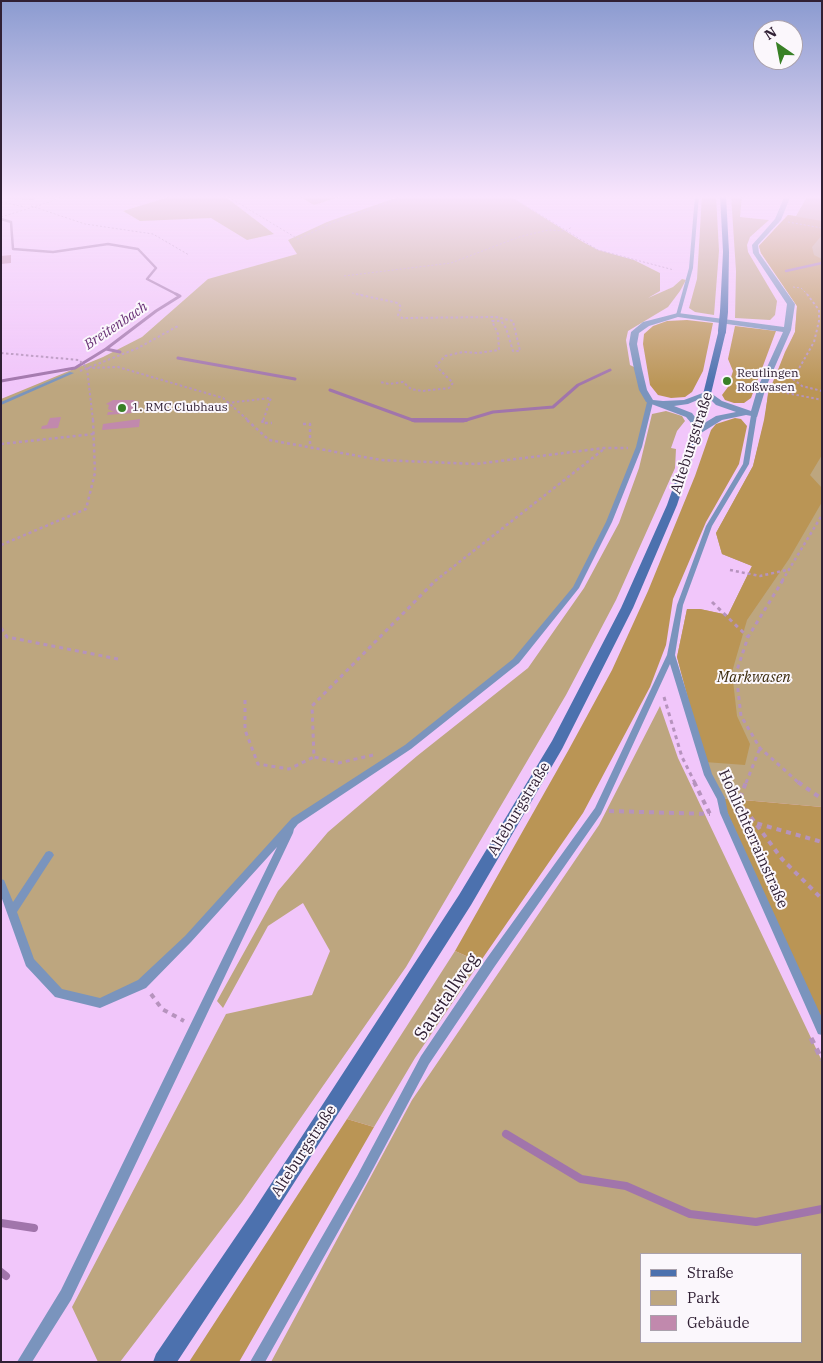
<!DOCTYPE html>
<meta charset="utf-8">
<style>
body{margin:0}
#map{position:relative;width:823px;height:1363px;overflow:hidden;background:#f1c6fa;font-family:"IBM Plex Serif",serif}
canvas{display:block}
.frame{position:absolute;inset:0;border:2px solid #302034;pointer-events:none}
.legend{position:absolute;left:640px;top:1253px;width:162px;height:90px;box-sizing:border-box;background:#fbf7fc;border:1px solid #aaa1ac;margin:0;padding:6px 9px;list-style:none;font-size:15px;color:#302034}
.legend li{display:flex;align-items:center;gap:10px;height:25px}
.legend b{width:25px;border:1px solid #aaa1ac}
.north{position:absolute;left:753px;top:20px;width:50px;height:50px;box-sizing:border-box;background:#fbf7fc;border:1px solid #aaa1ac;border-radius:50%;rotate:327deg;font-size:14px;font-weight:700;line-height:20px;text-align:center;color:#302034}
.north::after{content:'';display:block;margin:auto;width:18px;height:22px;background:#388026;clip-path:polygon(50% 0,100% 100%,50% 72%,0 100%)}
</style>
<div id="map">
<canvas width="823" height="1363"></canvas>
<div class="frame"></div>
<ul class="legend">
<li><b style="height:6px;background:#4c71ae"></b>Straße</li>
<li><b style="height:14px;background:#bda67f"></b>Park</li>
<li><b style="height:14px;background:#c189ad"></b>Gebäude</li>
</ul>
<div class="north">N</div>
</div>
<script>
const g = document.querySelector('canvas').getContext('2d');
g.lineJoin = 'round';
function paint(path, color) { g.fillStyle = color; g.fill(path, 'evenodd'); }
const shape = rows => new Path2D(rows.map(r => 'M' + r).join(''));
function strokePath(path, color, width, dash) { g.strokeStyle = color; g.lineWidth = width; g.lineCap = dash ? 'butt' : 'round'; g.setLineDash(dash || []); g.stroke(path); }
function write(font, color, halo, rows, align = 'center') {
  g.font = font + ' "IBM Plex Serif",serif'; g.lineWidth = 4; g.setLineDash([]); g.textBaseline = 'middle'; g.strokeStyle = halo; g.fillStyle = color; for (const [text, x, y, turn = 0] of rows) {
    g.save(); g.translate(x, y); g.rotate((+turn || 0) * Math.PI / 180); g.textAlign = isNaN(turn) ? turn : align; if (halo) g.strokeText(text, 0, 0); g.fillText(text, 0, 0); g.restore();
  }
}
const green = shape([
 [176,195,223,195,274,234,247,240,211,218,140,221,123,211],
 [297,195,346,195,314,205],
 [404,195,508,195,583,242,598,250,634,260,660,273,660,291,648,298,673,287,682,279,686,280,680,291,668,307,628,331,626,340,630,365,638,369,650,402,639,447,609,522,576,588,516,661,408,747,295,821,142,984,100,1003,59,993,30,962,1,883,1,399,103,357,142,337,208,279,297,254,288,240,327,222],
 [702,195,716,195,719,251,714,315,695,312,689,308,697,279],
 [731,195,742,195,740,217,769,220,750,237,747,245,748,252,777,301,775,315,770,320,735,318,736,271],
 [808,195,822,195,822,807,721,798,705,762,677,657,687,609,700,609,728,615,752,566,722,554,716,533,753,466,765,419,768,393,795,332,797,306,761,253,759,246,788,215,796,216],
 [666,411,682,416,685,421,677,431,671,448,676,449,675,468,616,600,566,695,406,967,242,1202,120,1362,98,1362,72,1307,226,1014,312,995,330,951,303,903,268,926,223,1008,217,1001,278,891,328,832,417,756,528,668,584,588,619,523,639,468,652,414],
 [660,706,678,758,822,1061,822,1362,271,1362,412,1100,599,825],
 [802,1254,802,1342,642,1342,642,1254],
 [455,951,480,962,415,1058,374,1127,347,1119]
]);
const forest = shape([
 [788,215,822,221,822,235,812,247,814,255,822,259,822,455,810,475,822,488,822,502,789,559,747,620,732,672,737,716,750,744,745,765,705,762,677,657,687,609,700,609,728,615,752,566,722,554,716,533,753,466,764,420,768,395,785,352,795,332,797,306,761,253,759,246],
 [687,320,713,323,703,371,692,392,685,397,671,398,658,395,650,385,643,344,644,334,653,326,667,321],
 [735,326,776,331,751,398,744,403,734,403,725,400,722,395,728,387,733,371,728,359],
 [735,418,741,419,747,426,739,464,706,522,673,599,666,645,650,687,583,813,480,962,455,951,568,751,612,670,648,591,695,476,711,430,716,424],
 [721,798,822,807,822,1032],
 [347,1119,374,1127,239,1362,189,1362]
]);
const streamFar3 = shape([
 [1,219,11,222,13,249,53,252,108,244,138,249,156,268,147,279,178,295],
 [786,271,822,263]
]);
const streamFar2 = shape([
 [106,349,120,352],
 [178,358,295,379],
 [1,381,75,368,106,349,156,311,180,296,176,294],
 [330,390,415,421,463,421,493,412,553,407,578,385,610,370]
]);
const streamFar1 = shape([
 [413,420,466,420]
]);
const stream = shape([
 [506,1134,581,1179,626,1186,690,1214,756,1222,822,1209],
 [1,1223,34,1228],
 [1,1272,6,1276]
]);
const building = shape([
 [13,195,32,195,38,196,33,200,7,199],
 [11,255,11,263,1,264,1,256],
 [113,400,133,400,139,402,138,407,131,410,132,413,107,415,108,412,114,412,108,409,109,405,106,404],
 [61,417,58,428,41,429,42,426,47,425,50,418],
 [140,419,139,427,102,430,103,424]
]);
const pathFar5 = shape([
 [225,195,298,239,332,223,410,195],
 [508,195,598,250,674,270],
 [1,202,25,207],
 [31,206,85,224,153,234,189,255],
 [1,217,50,202,64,195],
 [788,222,822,228],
 [344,276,451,263,519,237,548,230,565,231,572,227],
 [793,287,801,288,808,295],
 [352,293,362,295]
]);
const pathFar4 = shape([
 [356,294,398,303,401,307,398,315,402,318,496,317,513,321,520,351,513,351,506,328,501,321,492,321,498,334,499,350,478,353,463,352,445,356,436,366,453,383,449,388,422,391,411,389,403,382,389,384,380,382],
 [807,294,819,310,819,321,814,342,793,379,802,386,822,391],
 [1,353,79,360,87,368,118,367,223,398,249,421],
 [87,368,93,421],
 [80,371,138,348,178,326],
 [772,390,822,400],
 [227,403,271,398,263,421]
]);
const pathFar3 = shape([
 [247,420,269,440,381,460,476,464,604,448,628,448],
 [263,420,262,423,272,423],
 [303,424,310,424,310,447],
 [1,444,94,434],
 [1,545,86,509,95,473,93,420],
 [730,570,760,576,787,570],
 [435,581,604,449],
 [782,581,822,515]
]);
const pathFar2 = shape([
 [783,580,748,637,736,673,741,716,760,748,799,783],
 [712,602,748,637],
 [1,628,7,637,118,659],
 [664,697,682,757,695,783],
 [245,700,245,730,258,764,289,769,314,757],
 [373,755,339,763,314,757,312,706,436,580],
 [746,783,760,748]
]);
const pathFar1 = shape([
 [694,782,711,816],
 [798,782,822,799],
 [739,801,782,859,822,899],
 [734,805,739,801,746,782],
 [609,811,710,814],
 [738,818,822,842],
 [151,994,162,1009,184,1021]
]);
const path = shape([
 [811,1038,822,1060]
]);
const lane = shape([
 [695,195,699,195,693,268,680,315,678,316,676,315,689,268,695,195],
 [70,372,74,373,1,405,1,402,70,372],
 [650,400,653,402,642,447,612,522,579,588,519,663,411,749,298,824,294,829,293,833,71,1300,32,1362,17,1362,61,1290,277,847,191,942,146,988,100,1008,55,997,26,966,1,896,1,879,4,880,13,902,46,852,49,851,52,852,54,855,52,858,17,912,34,959,62,989,100,998,138,980,185,936,292,818,405,745,513,659,573,587,606,522,636,447,647,402,650,400],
 [754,413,757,415,749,464,712,526,683,605,675,655,712,774,725,798,728,813,822,1018,822,1035,818,1034,720,813,717,799,704,775,670,664,601,814,495,966,429,1064,365,1184,265,1362,250,1362,357,1176,421,1056,487,958,595,808,667,655,677,605,706,526,743,464,751,415,754,413]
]);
const street = shape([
 [785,195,791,195,781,220,758,245,759,253,795,304,791,330,766,387,757,417,746,415,722,420,701,433,695,433,692,424,686,417,646,402,639,390,634,369,629,344,631,332,643,322,678,313,784,327,787,304,753,253,752,245,775,219,785,195],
 [678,317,783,332,758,387,751,411,722,401,708,391,684,400,663,401,653,400,647,390,642,369,637,344,639,333,649,326,678,317],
 [707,396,716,405,736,412,716,416,701,425,692,413,674,406,688,404,707,396]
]);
const secondary = shape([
 [720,195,726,195,729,252,728,312,724,314,720,312,723,252,720,195],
 [719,329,726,331,704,423,677,505,633,608,562,749,471,905,266,1227,177,1362,153,1362,156,1354,252,1213,459,895,552,741,621,608,667,505,696,423,719,329]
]);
const secondaryBridge = shape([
 [722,331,724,312]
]);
const markers = [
 [727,381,5,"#388026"],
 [122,408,5,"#388026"]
];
const farPoinames = [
 ["Reutlingen",737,374],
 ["Roßwasen",737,388],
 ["1. RMC Clubhaus",132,408]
];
const farWaternames = [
 ["Breitenbach",116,326,-34]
];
const streetNames = [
 ["Alteburgstraße",692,443,-72],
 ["Alteburgstraße",519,809,-59],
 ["Hohlichterrainstraße",753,839,66],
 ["Alteburgstraße",304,1151,-57]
];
const parkNames = [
 ["Markwasen",754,678]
];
const nearStreetnames = [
 ["Saustallweg",447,997,-56]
];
paint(green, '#bda67f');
paint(forest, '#ba9555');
strokePath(streamFar3, '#a175ab', 2.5);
strokePath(streamFar2, '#a175ab', 3);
strokePath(streamFar1, '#a175ab', 4);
strokePath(stream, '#a175ab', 8);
paint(building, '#c189ad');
strokePath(pathFar5, '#b693bd', 1, [2, 2]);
strokePath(pathFar4, '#b693bd', 2, [2.5, 2.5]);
strokePath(pathFar3, '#b693bd', 2.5, [3, 3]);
strokePath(pathFar2, '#b693bd', 3, [4, 4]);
strokePath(pathFar1, '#b693bd', 4, [5, 5]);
strokePath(path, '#b693bd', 5, [6, 6]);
paint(lane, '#7a94bd');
paint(street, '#7a94bd');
paint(secondary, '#4c71ae');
strokePath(secondaryBridge, '#4c71ae', 8);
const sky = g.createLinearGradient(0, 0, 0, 386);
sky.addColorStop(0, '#8b9bd0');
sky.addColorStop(0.51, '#f9e5fd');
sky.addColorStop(1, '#f9e5fd00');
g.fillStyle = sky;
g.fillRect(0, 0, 823, 386);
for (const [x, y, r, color] of markers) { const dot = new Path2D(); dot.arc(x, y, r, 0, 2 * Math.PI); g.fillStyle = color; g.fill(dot); strokePath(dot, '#fbf7fc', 2); }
write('12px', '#302034', '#fbf7fc', farPoinames, 'left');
write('italic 14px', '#693276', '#fbf7fc', farWaternames);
write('15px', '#302034', '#fbf7fc', streetNames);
write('italic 15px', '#3a2a0c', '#fbf7fc', parkNames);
write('18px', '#302034', '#fbf7fc', nearStreetnames);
</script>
